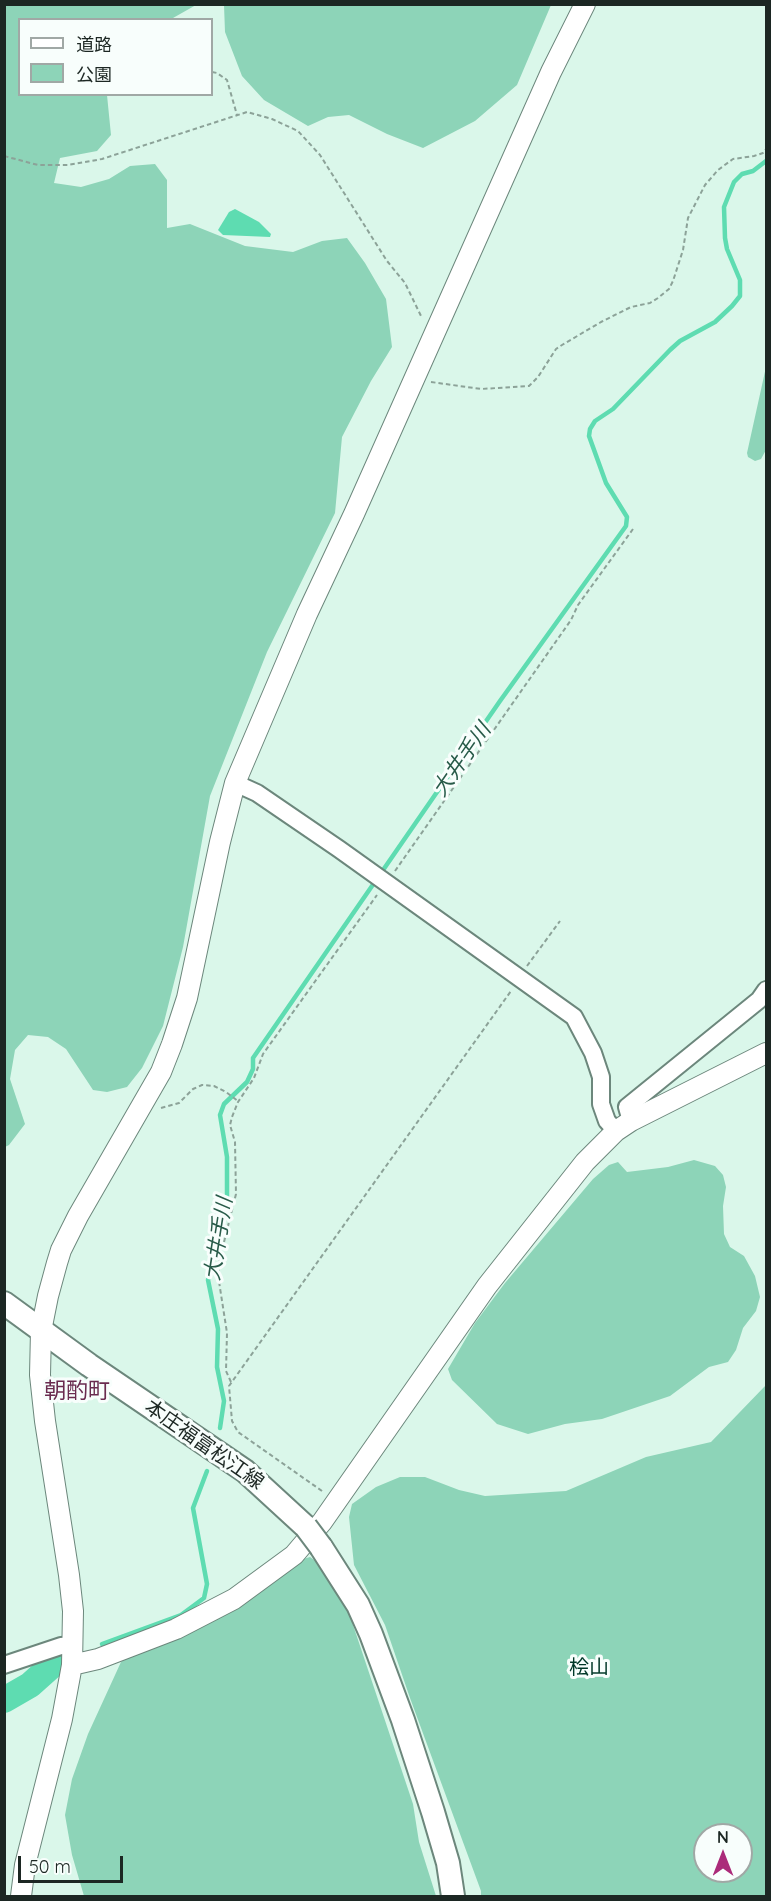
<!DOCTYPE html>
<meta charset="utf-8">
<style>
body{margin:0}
#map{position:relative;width:771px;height:1901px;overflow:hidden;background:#daf7ea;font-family:Quicksand,"Noto Sans JP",sans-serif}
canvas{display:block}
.frame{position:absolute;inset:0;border:6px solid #1c2723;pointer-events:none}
.legend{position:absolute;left:18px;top:18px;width:195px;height:78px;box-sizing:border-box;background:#f8fefc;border:2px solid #a0a8a5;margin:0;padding:8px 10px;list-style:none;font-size:18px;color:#1c2723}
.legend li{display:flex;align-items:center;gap:12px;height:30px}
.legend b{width:30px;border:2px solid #a0a8a5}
.north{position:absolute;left:693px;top:1823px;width:60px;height:60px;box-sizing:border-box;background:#f8fefc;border:2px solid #a0a8a5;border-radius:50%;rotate:0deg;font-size:16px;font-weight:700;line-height:24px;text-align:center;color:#1c2723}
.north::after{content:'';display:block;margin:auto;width:21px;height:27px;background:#ab2b7a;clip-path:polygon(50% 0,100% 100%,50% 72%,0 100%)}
.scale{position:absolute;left:18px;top:1856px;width:105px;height:27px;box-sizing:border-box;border:3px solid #1c2723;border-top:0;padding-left:8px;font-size:18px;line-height:21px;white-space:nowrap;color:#1c2723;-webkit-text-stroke:4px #f8fefc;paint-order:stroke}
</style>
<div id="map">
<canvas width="771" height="1901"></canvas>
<div class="frame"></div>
<ul class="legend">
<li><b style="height:8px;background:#fff"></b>道路</li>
<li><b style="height:16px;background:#8dd4b8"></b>公園</li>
</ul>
<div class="north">N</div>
<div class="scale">50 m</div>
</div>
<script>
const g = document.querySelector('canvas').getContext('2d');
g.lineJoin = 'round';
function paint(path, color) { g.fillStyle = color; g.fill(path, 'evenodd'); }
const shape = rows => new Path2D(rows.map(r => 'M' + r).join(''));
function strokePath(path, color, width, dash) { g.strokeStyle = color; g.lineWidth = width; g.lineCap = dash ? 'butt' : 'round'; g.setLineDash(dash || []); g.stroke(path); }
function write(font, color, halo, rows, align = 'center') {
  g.font = font + ' Quicksand,"Noto Sans JP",sans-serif'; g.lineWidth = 6; g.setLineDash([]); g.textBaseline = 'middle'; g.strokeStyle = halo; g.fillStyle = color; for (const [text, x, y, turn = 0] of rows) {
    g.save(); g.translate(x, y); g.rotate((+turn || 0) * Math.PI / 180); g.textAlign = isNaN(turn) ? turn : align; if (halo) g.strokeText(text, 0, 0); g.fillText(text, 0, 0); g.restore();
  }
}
const green = shape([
 [5,4,196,5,173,18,164,19,20,20,20,94,107,95,111,135,97,151,60,158,54,183,81,187,109,179,130,166,155,164,167,180,167,228,190,224,245,246,293,252,322,241,347,238,365,263,386,299,392,347,371,381,342,437,335,513,267,652,210,796,183,947,163,1026,142,1068,127,1087,107,1092,93,1090,66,1049,48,1037,28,1035,15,1050,10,1079,25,1124,9,1145,5,1147],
 [224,5,224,4,551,5,517,85,475,121,423,148,387,134,349,115,328,117,308,126,264,100,242,76,225,32],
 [766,367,766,450,761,459,755,461,748,457,747,453],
 [694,1160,715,1166,723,1175,726,1187,723,1206,724,1234,730,1247,744,1256,755,1276,760,1297,756,1311,743,1328,736,1350,728,1362,709,1367,670,1396,602,1419,565,1424,528,1434,497,1424,452,1380,448,1369,475,1323,505,1283,593,1179,609,1165,618,1162,627,1172,668,1167],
 [766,1385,766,1896,481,1896,481,1891,410,1698,385,1625,354,1565,349,1517,352,1504,376,1487,400,1477,425,1477,459,1490,485,1496,566,1491,646,1457,711,1442],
 [705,1835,741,1835,741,1871,705,1871],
 [310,1557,320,1564,345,1601,413,1804,419,1842,436,1896,84,1896,72,1855,65,1815,72,1779,88,1734,121,1662,150,1645,198,1629,234,1606,293,1562]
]);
const water = shape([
 [235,209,259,222,271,234,270,237,223,235,218,230,229,212]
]);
const stream = shape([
 [220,1428,224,1401,217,1367,218,1329,208,1280,212,1256,227,1208,227,1157,220,1115,224,1104,247,1082,253,1069,253,1058,500,701,626,526,627,517,606,483,589,436,590,429,595,421,613,409,670,350,680,341,715,322,732,306,740,296,740,280,727,249,725,238,724,207,734,182,742,174,753,171,766,161],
 [102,1644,181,1615,204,1598,207,1584,193,1508,207,1471]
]);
const river = shape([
 [4,1700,30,1685,58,1660]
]);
const path = shape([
 [212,72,217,73,227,80,237,115],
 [4,156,38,165,68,165,102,159,247,112,272,119,298,131,320,155,387,261,405,283,422,318],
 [431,382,481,389,529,386,538,377,556,349,562,345,601,322,631,307,650,303,658,298,669,289,673,281,683,250,688,218,705,185,718,170,733,159,754,156,763,153,766,149],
 [395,871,571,620,578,605,633,529],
 [527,966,560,921],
 [161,1108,179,1103,193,1089,202,1085,214,1086,226,1092,238,1101],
 [231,1382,226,1371,227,1333,218,1275,220,1258,236,1194,235,1142,230,1125,232,1117,238,1102,254,1078,263,1054,377,895],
 [322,1491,238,1432,232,1421,229,1386,511,991]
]);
const minor = shape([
 [235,783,257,793,339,849,574,1017,593,1053,601,1077,601,1104,607,1121,616,1131],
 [631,1121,627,1107,759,1000,766,990],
 [4,1665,61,1646,73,1645]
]);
const tertiary = shape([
 [72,1665,73,1611,69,1575,45,1421,40,1375,41,1331,48,1296,57,1263,61,1250,78,1216,161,1072,172,1044,187,998,220,842,235,783,307,614,354,514,551,72,585,4],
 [21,1896,25,1865,62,1719,72,1665,98,1659,176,1629,234,1599,294,1555,322,1522,487,1286,585,1162,616,1131,631,1121,766,1053]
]);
const secondary = shape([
 [4,1303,89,1365,245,1471,306,1527],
 [321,1547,358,1605,371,1634,403,1720,433,1812,448,1863,453,1896]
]);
const secondaryBridge = shape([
 [306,1527,321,1547]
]);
const streetNames = [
 ["本庄福富松江線",204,1445,35]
];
const parkNames = [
 ["桧山",589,1668]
];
const waterNames = [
 ["大井手川",462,760,-55],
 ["大井手川",219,1239,-81]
];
const quarterNames = [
 ["朝酌町",77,1391]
];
paint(green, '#8dd4b8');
paint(water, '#5edcb1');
strokePath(stream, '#5edcb1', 4.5);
strokePath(river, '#5edcb1', 26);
strokePath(minor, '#6c877c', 20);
strokePath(tertiary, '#6c877c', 22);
strokePath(secondary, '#6c877c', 26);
strokePath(path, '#8ca298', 2, [4.5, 3]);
strokePath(minor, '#fff', 16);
strokePath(tertiary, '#fff', 20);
strokePath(secondary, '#fff', 22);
strokePath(secondaryBridge, '#6c877c', 26, []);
strokePath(secondaryBridge, '#fff', 22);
write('20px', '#1c2723', '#f8fefc', streetNames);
write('20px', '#003828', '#f8fefc', parkNames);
write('italic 21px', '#285b49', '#f8fefc', waterNames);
write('22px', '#6a2b4f', '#f8fefc', quarterNames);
</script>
